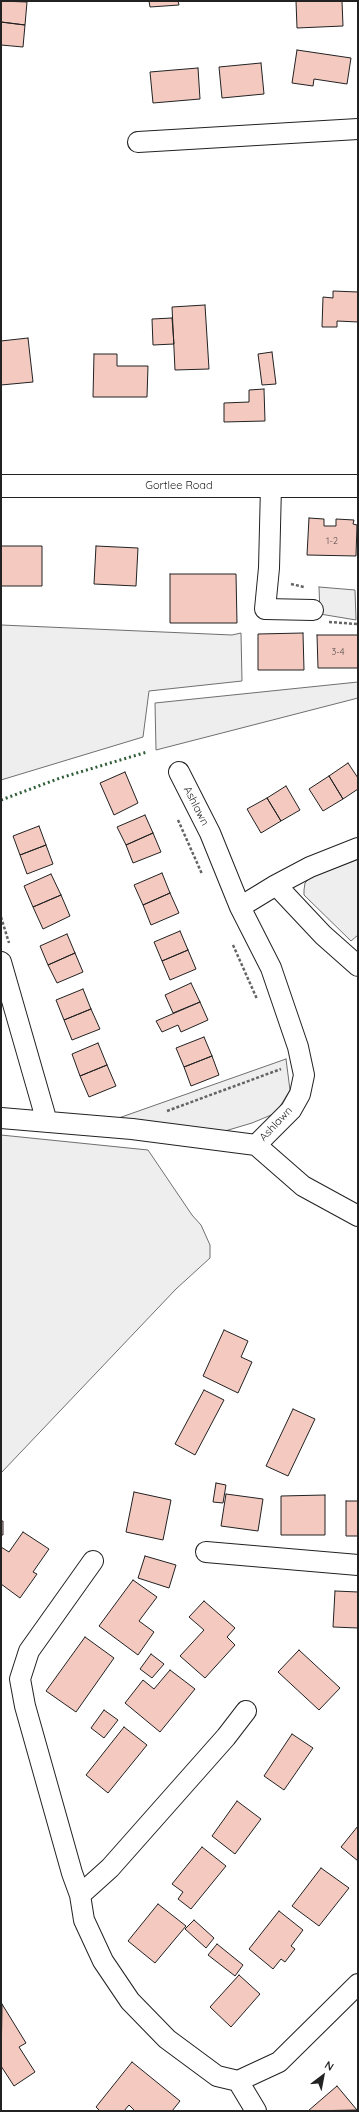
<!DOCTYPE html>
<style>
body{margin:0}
#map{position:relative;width:359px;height:2112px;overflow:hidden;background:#fff;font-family:Quicksand,sans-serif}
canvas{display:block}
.frame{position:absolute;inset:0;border:2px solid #222;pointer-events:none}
.north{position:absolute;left:303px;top:2056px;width:40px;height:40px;-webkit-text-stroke:3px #fff;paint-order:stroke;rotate:32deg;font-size:11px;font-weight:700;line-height:16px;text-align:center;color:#222}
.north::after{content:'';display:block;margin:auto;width:14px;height:18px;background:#222;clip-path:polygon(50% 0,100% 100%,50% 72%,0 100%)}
</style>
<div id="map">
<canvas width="359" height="2112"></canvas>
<div class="frame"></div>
<div class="north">N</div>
</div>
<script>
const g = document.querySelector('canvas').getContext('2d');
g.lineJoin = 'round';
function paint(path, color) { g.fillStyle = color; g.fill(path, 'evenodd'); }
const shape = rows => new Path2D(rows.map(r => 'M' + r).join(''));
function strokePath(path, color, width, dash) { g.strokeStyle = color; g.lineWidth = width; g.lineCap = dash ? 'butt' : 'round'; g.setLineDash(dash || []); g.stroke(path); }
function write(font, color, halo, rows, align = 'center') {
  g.font = font + ' Quicksand,sans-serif'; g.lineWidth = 3; g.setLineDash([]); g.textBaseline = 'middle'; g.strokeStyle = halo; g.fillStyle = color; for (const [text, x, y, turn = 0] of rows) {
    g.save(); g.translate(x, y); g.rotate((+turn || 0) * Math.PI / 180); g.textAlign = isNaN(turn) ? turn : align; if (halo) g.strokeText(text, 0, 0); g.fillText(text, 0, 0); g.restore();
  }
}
const green = shape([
 [319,587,355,590,356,620,320,614,319,587],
 [1,625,232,635,241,633,242,681,149,691,143,737,1,780,1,625],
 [358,682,358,698,156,750,155,703,358,682],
 [358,859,358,935,351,941,304,895,304,890,305,883,310,878,358,859],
 [286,1059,290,1090,276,1113,252,1123,225,1131,113,1120,286,1059],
 [1,1135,148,1150,192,1215,201,1225,210,1245,210,1258,176,1289,1,1473,1,1135]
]);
const building = shape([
 [1,1,27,2,25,25,1,22,1,1],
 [149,1,178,1,179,5,150,7,149,1],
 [296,1,342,1,343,26,297,28,296,1],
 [1,22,25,25,23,47,1,45,1,22],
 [297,50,351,58,347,84,314,79,313,86,292,83,297,50],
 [261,63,264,94,222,98,219,67,261,63],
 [198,68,200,99,153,103,150,72,198,68],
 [358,284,358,322,337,321,337,327,322,327,323,297,333,298,333,291,358,292,358,284],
 [205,305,209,369,175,370,172,307,205,305],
 [172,318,174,344,153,345,152,319,172,318],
 [28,338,33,382,1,385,1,341,28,338],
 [272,352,276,384,262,385,258,354,272,352],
 [94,354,117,354,117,366,148,366,147,397,93,397,94,354],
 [264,389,265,421,224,422,224,403,249,402,249,390,264,389],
 [309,518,324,519,324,526,336,526,336,519,354,520,353,524,357,525,356,556,307,555,309,518],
 [1,546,42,546,42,586,1,586,1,546],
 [96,546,138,548,136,586,94,584,96,546],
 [170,574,236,574,237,623,170,623,170,574],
 [303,633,304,670,258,670,258,634,303,633],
 [317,635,358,635,358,668,318,668,317,635],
 [348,763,358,778,358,789,343,799,329,776,348,763],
 [125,772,138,803,114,815,100,783,125,772],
 [329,776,343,799,323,811,309,789,329,776],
 [286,786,300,810,281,821,267,798,286,786],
 [267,798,281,821,261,833,247,809,267,798],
 [145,815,153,833,126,845,117,827,145,815],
 [39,826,46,845,20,855,13,836,39,826],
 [153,833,161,852,133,863,126,845,153,833],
 [46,845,53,864,27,874,20,855,46,845],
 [162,873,170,893,143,905,134,885,162,873],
 [51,874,61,895,33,907,24,886,51,874],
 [170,893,179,913,151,925,143,905,170,893],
 [61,895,70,916,43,929,33,907,61,895],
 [180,931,188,950,162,961,154,942,180,931],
 [67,934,75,953,48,965,40,946,67,934],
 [188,950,196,969,170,980,162,961,188,950],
 [75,953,83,972,57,983,48,965,75,953],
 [191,983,200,1002,173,1013,165,995,191,983],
 [83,989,91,1009,64,1020,56,1000,83,989],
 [200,1002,208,1020,181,1032,178,1025,162,1032,156,1021,200,1002],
 [91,1009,100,1029,72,1040,64,1020,91,1009],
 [204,1037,212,1056,184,1067,176,1048,204,1037],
 [98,1043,107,1065,80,1076,72,1054,98,1043],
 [212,1056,219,1075,191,1086,184,1067,212,1056],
 [107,1065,116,1086,89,1097,80,1076,107,1065],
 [224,1330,248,1341,241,1357,252,1362,238,1393,203,1376,224,1330],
 [204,1390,224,1400,195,1455,175,1444,204,1390],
 [293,1409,315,1419,288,1476,266,1466,293,1409],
 [216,1483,226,1485,223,1503,213,1502,216,1483],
 [134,1492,171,1500,163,1540,126,1532,134,1492],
 [226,1494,263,1499,258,1531,221,1526,226,1494],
 [325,1495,325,1535,281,1535,281,1496,325,1495],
 [346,1501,358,1501,358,1536,346,1536,346,1501],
 [1,1521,3,1521,3,1535,1,1535,1,1521],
 [23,1532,49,1549,33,1572,37,1574,20,1598,1,1584,1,1547,9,1552,23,1532],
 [145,1556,176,1565,169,1588,138,1578,145,1556],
 [133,1580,157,1597,139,1621,154,1632,138,1655,99,1626,133,1580],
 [335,1591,358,1592,358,1628,333,1627,335,1591],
 [204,1601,235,1628,227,1637,235,1645,205,1678,180,1656,204,1630,189,1617,204,1601],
 [85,1637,114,1658,76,1712,46,1691,85,1637],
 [299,1650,340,1688,319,1710,278,1672,299,1650],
 [151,1654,164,1664,152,1678,140,1669,151,1654],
 [170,1670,195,1689,160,1732,125,1703,143,1680,154,1689,170,1670],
 [104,1710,118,1720,104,1738,91,1728,104,1710],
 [124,1727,147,1745,108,1793,86,1775,124,1727],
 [292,1734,313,1748,284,1790,264,1776,292,1734],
 [237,1801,261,1819,235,1854,212,1836,237,1801],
 [358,1826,358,1861,341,1847,358,1826],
 [202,1847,226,1866,191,1909,178,1899,183,1892,172,1884,202,1847],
 [321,1868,349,1888,319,1926,292,1906,321,1868],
 [158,1904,186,1926,155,1963,128,1941,158,1904],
 [279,1911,303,1930,291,1946,295,1949,285,1962,281,1959,273,1969,249,1949,279,1911],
 [194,1920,214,1938,206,1948,185,1929,194,1920],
 [217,1944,243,1965,235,1976,208,1955,217,1944],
 [239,1975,260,1994,231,2027,210,2007,239,1975],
 [2,2004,26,2043,19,2047,35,2072,14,2086,1,2066,2,2004],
 [132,2062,180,2101,172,2111,135,2111,129,2105,124,2111,100,2111,96,2107,132,2062],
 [337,2086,357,2110,308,2111,337,2086]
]);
const path = shape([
 [291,584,304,587],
 [329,622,357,624],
 [178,820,202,874],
 [1,917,9,943],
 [233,945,257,999],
 [167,1111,281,1069]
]);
const minor = shape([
 [138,142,358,129],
 [271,486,269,568,265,609,313,610],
 [179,772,210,833,240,907,271,968,298,1047,304,1075,300,1094,291,1110,256,1145],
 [276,885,323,935,358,966],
 [240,907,276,885,310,867,358,848],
 [1,962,47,1122],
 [1,1118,132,1129,256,1145],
 [256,1145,303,1186,358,1216],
 [206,1552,358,1565],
 [93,1561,29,1651,20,1679,25,1706,72,1873,80,1895,84,1920,103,1961,130,2001,167,2039,217,2076,238,2081,279,2062,358,1984],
 [80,1895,110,1868,226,1737,246,1711],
 [238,2081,256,2111]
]);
const tertiary = shape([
 [1,486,358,486]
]);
const hedge = shape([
 [1,800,60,778,147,752]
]);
const numberNames = [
 ["1-2",332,541],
 ["3-4",338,652]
];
const streetNames = [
 ["Gortlee Road",179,486],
 ["Ashlawn",196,806,63],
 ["Ashlawn",276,1124,-47]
];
paint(green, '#eee');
strokePath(green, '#6f6f6f', 1);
paint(building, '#f3c9c0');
strokePath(building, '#222', 1);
strokePath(minor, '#222', 22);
strokePath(tertiary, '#222', 24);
strokePath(path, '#646464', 2.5, [3, 2]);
strokePath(minor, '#fff', 20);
strokePath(tertiary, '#fff', 22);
strokePath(hedge, '#2f5e38', 3, [2, 3]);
write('9px', '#564c4a', null, numberNames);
write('11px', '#222', '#fff', streetNames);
</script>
